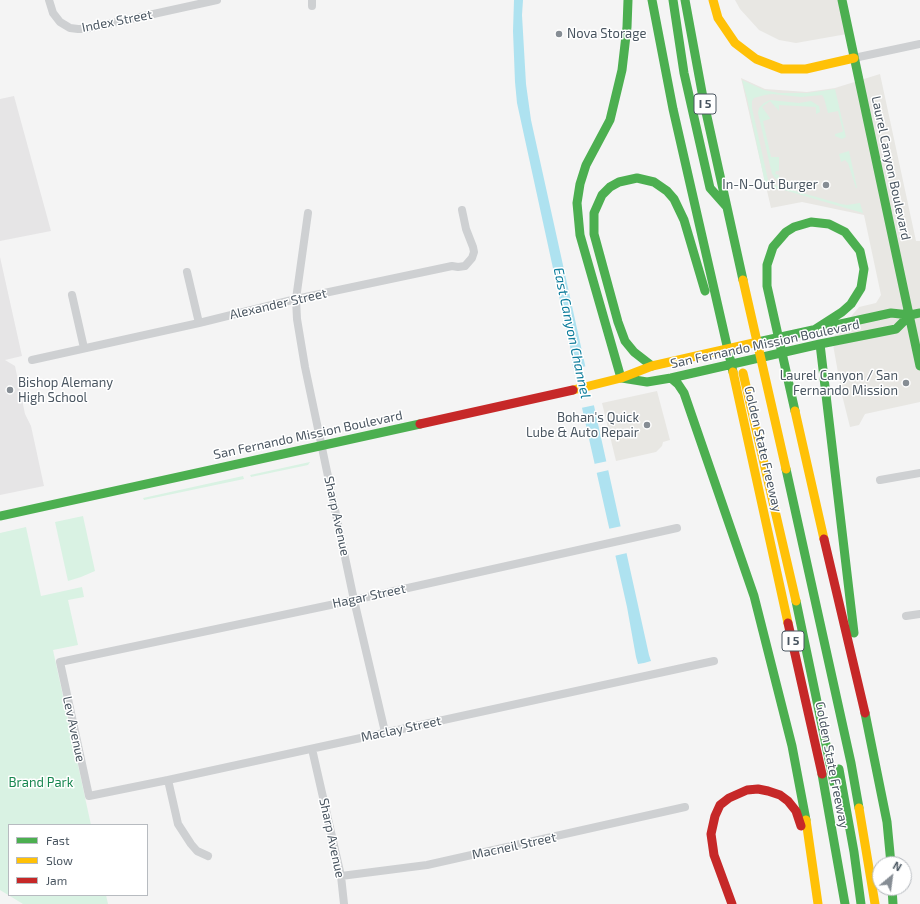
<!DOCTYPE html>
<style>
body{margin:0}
#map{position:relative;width:920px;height:904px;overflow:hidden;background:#f4f4f4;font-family:"Exo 2",sans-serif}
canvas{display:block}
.legend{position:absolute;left:8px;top:824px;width:140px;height:72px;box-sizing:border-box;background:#fff;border:1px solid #b7bbc0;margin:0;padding:5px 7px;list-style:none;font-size:12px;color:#4a5661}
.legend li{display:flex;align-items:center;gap:8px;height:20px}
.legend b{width:20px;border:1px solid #b7bbc0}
.north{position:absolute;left:872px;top:856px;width:40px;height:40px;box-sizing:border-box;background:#fff;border:1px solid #b7bbc0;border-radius:50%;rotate:29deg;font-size:11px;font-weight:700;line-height:16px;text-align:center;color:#4a5661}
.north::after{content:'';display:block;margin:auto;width:14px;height:18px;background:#868d94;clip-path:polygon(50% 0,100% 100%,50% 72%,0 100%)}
</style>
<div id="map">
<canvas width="920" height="904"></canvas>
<ul class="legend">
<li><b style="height:5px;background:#4caf50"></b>Fast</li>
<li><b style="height:5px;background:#ffc107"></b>Slow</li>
<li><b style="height:5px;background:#c62828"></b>Jam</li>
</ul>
<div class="north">N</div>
</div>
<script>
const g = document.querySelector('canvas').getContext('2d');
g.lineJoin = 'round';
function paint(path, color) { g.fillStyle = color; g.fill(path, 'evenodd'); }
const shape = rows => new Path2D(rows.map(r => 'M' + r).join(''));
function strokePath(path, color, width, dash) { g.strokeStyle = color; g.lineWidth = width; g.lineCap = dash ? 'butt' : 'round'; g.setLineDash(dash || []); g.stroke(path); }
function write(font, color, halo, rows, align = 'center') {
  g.font = font + ' "Exo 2",sans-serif'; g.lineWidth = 3; g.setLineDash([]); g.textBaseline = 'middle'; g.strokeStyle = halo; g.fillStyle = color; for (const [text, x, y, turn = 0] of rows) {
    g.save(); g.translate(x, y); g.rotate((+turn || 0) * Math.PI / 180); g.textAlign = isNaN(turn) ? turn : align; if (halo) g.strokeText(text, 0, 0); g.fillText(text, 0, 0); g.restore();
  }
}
const commercial = shape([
 [735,0,840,0,847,34,796,43,779,40,759,30,740,9],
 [880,74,916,241,920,241,920,402,865,414,859,425,850,427,842,395,832,339,859,307,876,303,881,295,864,215,802,202,771,208,741,78,765,89,807,92,835,88],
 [657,391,670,440,663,442,662,446,656,452,616,461,602,403]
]);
const education = shape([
 [14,96,51,231,0,241,0,99],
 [0,257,22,356,5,360,15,366,25,414,31,426,44,486,0,495]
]);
const green = shape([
 [742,80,764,90,779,93,807,93,835,89,846,137,842,139,835,136,835,134,842,132,843,131,838,111,828,113,824,98,822,95,801,97,772,94,765,95,754,98,752,101,752,108,768,180,771,184,841,204,847,205,860,203,863,213,784,190,766,188,747,98],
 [770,100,799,103,811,101,819,106,820,112,816,114,816,107,779,105,779,111,770,101,762,107,770,118,770,119,763,121,771,157,779,157,779,171,776,171,775,174,779,175,779,178,804,186,804,187,776,179,772,174,758,113,759,108,764,103],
 [849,151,857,188,856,188,848,163,845,160,841,162,839,154],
 [310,462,308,465,251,477,250,475],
 [243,476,244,479,144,500,143,498],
 [83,516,95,571,81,577,68,581,55,522],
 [26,527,41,596,82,587,84,597,68,600,78,645,53,650,91,825,9,825,9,895,106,895,108,904,23,904,0,890,0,533]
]);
const water = shape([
 [514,0,523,0,522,15,526,84,531,120,649,655,651,661,644,663,638,664,636,657,627,607,573,368,571,351,517,103,515,82,513,31]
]);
const pier = shape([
 [587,366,595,405,581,408,573,369],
 [608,461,609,470,596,473,594,464],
 [622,526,627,553,614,556,608,529]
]);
const street = shape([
 [49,0,53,13,60,22,70,28,78,29,85,29,217,0],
 [312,6,312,0],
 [854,58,920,44],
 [308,213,296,299,297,319,305,367,354,600,385,732],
 [187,272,199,323],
 [72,295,84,348],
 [32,360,199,323,296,299,452,266,458,267,465,266,472,258,474,252,473,247,466,229,462,210],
 [880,480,920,473],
 [677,528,354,600,60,662,89,796,168,780,714,661],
 [906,616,920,614],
 [312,749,341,876,344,904],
 [168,780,178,824,191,844,197,851,208,856],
 [341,876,427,865,685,807]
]);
const fast = shape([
 [652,0,673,109,733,372],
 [673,0,684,73,710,188,726,206],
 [685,0,704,103,743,280],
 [842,0,920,366],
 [758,342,891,313,910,315,920,313],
 [820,344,854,633],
 [652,366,634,352,625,341,618,322,594,234,594,213,602,195,610,187,619,182,637,178,654,182,667,191,674,199,684,220,705,291],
 [621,378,580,235,577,203,580,184,586,165,610,120,622,70,627,27,628,0],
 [622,378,647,382,671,378,820,344,896,329,910,315],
 [671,378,678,384,684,393,754,596,792,746,806,820],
 [795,411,767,286,767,265,773,247,786,232,794,227,811,222,829,224,845,232,860,251,864,269,861,288,851,304,842,312,814,330],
 [786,469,851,763,859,808],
 [0,516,420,424],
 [796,601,834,783],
 [865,713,887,822,891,864],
 [839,769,854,852,861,904],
 [822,774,845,904],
 [892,888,893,904]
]);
const slow = shape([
 [713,0,718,18,735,43,756,59,782,69,806,69,854,58],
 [743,280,786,469],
 [733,372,788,623],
 [743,373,796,601],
 [573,390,621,378,652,366,758,342],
 [795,411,824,539],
 [859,808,875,904],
 [806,820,818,904]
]);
const jam = shape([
 [420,424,573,390],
 [824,539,865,713],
 [788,623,822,774],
 [732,904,714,855,711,834,715,816,720,805,729,798,747,790,758,789,768,791,780,795,788,801,796,811,801,826]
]);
const markers = [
 [559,34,4,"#868d94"],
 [826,185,4,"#868d94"],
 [906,383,4,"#868d94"],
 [10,390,4,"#868d94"],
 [647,425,4,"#868d94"]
];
const shields = [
 [705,104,22],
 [793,641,22]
];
const shieldNames = [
 ["I 5",705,104],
 ["I 5",793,641]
];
const streetNames = [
 ["Index Street",117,21,-11],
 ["Laurel Canyon Boulevard",891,168,78],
 ["Alexander Street",278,304,-13],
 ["San Fernando Mission Boulevard",765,344,-12],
 ["San Fernando Mission Boulevard",308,435,-12],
 ["Golden State Freeway",763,449,77],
 ["Sharp Avenue",337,516,78],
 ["Hagar Street",369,596,-12],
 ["Lev Avenue",74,729,78],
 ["Maclay Street",401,729,-12],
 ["Golden State Freeway",832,765,79],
 ["Sharp Avenue",332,838,78],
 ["Macneil Street",514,846,-12]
];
const poiNames = [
 ["Nova Storage",567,34,"left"],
 ["In-N-Out Burger",818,185],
 ["Laurel Canyon / San",898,376],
 ["Fernando Mission",898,391],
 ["Bishop Alemany",18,383,"left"],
 ["High School",18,398,"left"],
 ["Bohan's Quick",639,418],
 ["Lube & Auto Repair",639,433]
];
const parkNames = [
 ["Brand Park",41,783]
];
const waterNames = [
 ["East Canyon Channel",572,333,78]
];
paint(commercial, '#e8e7e3');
paint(education, '#e6e5e6');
paint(green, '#d9f2e3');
paint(water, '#aee2f0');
paint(pier, '#f4f4f4');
strokePath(street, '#ced0d2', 8);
strokePath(fast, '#4caf50', 9);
strokePath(slow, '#ffc107', 9);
strokePath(jam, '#c62828', 9);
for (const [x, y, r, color] of markers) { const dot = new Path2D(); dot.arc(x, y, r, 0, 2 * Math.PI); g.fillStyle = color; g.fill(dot); strokePath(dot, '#fff', 1.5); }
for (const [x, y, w] of shields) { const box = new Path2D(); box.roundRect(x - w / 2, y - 10, w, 20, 3); g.fillStyle = '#fff'; g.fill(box); strokePath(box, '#4a5661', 1); }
write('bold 12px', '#4a5661', null, shieldNames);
write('13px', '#4a5661', '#fff', streetNames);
write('13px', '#4a5661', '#fff', poiNames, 'right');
write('13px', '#17864f', '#fff', parkNames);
write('italic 14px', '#0c7c9b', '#fff', waterNames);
</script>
